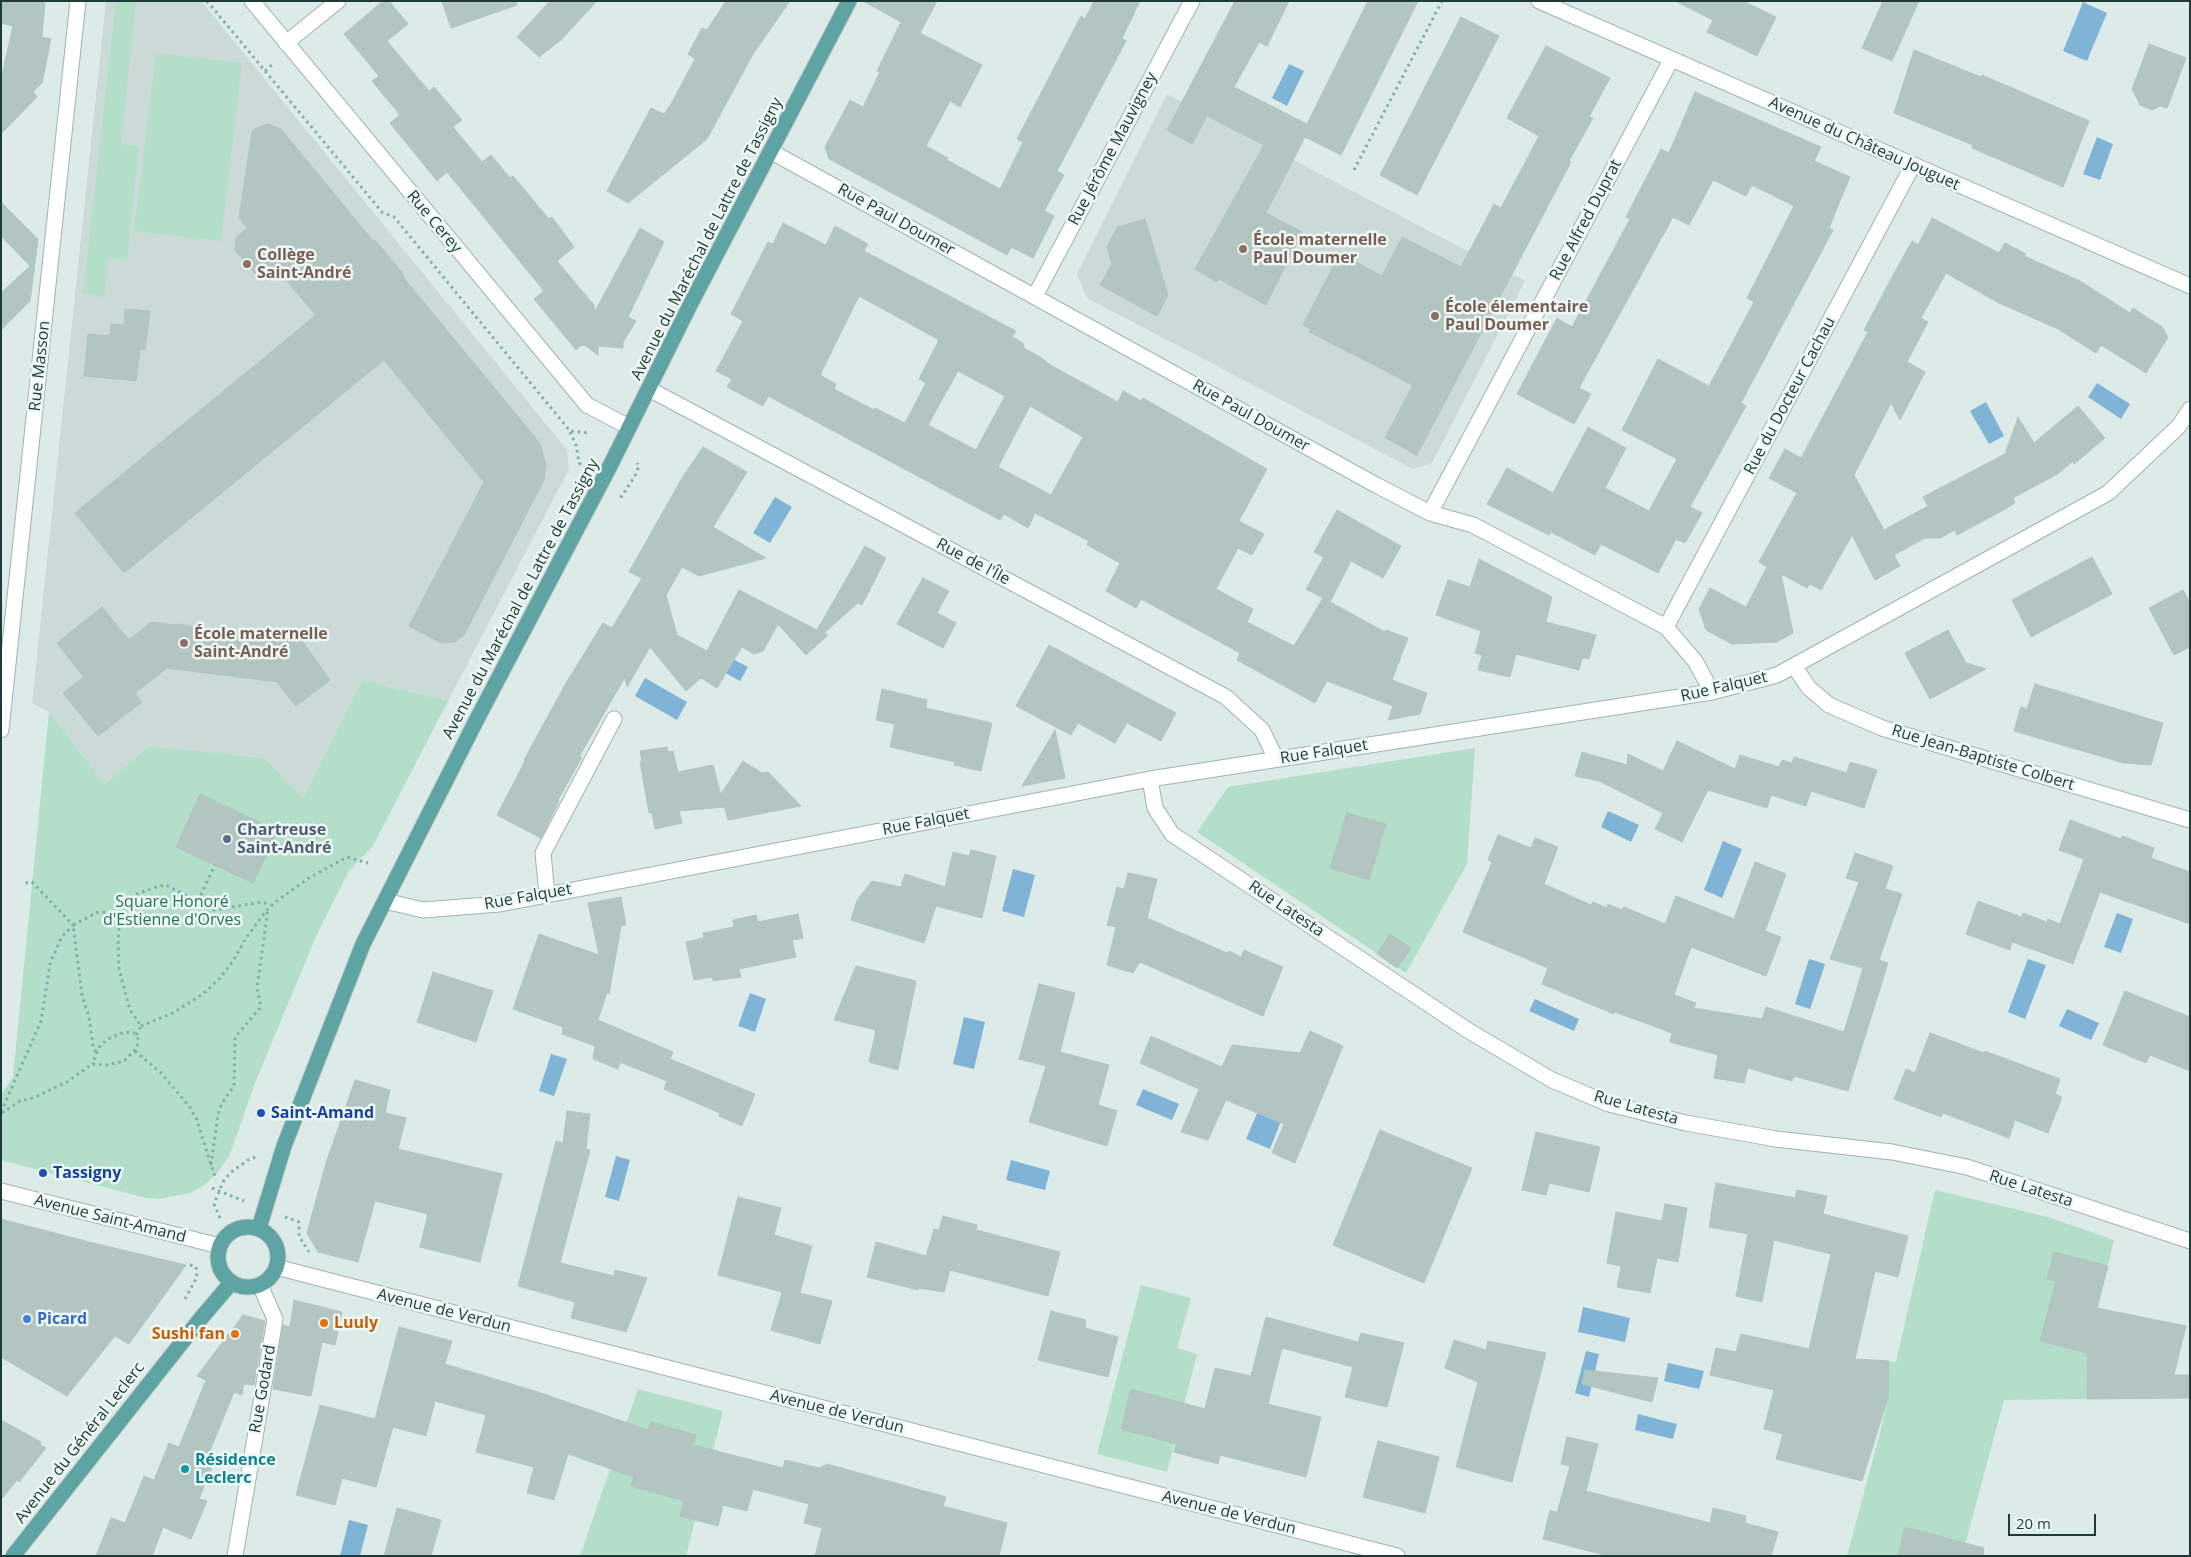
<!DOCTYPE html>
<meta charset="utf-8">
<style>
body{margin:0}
#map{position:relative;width:2191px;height:1557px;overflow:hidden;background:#ddebe8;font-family:"Open Sans",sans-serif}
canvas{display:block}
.frame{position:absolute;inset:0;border:2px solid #1d3b3a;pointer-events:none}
.scale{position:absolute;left:2008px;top:1514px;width:88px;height:22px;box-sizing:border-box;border:2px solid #1d3b3a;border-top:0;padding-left:6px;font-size:15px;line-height:18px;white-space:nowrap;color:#1d3b3a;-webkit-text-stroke:4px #edf7f4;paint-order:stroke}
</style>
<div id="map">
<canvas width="2191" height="1557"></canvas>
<div class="frame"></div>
<div class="scale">20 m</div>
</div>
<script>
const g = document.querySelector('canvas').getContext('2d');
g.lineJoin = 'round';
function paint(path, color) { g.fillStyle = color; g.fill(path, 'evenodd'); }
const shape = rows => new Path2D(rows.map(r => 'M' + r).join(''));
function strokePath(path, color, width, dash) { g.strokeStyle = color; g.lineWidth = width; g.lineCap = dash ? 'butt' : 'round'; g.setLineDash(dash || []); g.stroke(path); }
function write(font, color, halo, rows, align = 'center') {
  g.font = font + ' "Open Sans",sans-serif'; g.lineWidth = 5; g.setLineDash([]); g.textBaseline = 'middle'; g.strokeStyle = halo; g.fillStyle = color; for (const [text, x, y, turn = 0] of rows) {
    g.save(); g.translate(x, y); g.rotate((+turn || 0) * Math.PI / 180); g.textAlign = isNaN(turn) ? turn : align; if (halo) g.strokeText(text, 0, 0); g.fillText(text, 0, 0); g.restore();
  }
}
const built = shape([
 [106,1,201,1,567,450,569,469,448,701,362,680,303,799,264,758,149,746,105,784,49,712,32,703],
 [1167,94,1525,281,1432,463,1413,469,1087,298,1077,274]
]);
const green = shape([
 [116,1,136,1,121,144,139,146,127,260,109,258,104,297,83,294],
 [156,53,242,63,221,241,134,231],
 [362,680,448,701,373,846,349,871,318,932,255,1083,230,1154,219,1171,206,1184,190,1193,159,1199,146,1198,1,1160,1,1095,13,1077,49,712,105,784,149,746,264,758,303,798],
 [1475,748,1467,864,1406,973,1197,832,1228,787],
 [1935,1190,2048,1217,2114,1240,2086,1355,2087,1399,2004,1400,1962,1556,1847,1556,1880,1433,1888,1399,1863,1360,1896,1362],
 [1141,1285,1191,1298,1177,1348,1197,1354,1167,1472,1097,1454],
 [638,1389,723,1411,686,1556,580,1556]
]);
const water = shape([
 [2083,2,2107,13,2087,61,2063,51],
 [1289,64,1304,71,1287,106,1272,98],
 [2097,137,2113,144,2100,180,2083,174],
 [2097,383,2130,404,2121,419,2088,397],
 [1986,402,2004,436,1989,444,1970,411],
 [775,497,792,507,770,543,753,533],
 [716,650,748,667,740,681,709,664],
 [645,678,687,702,677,720,635,696],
 [1608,811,1639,825,1631,842,1601,827],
 [1723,841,1742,849,1722,898,1704,890],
 [1013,869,1035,875,1024,917,1002,911],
 [2117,913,2133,919,2121,953,2104,947],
 [1809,959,1825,964,1810,1009,1795,1004],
 [2028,959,2046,965,2025,1019,2008,1012],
 [750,993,766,999,755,1032,738,1026],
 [1535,999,1579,1019,1574,1031,1529,1011],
 [2067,1009,2099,1023,2091,1040,2059,1026],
 [964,1017,985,1022,974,1069,953,1064],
 [551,1054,567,1059,554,1096,539,1091],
 [1143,1089,1179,1104,1172,1120,1136,1105],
 [1258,1111,1281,1121,1270,1149,1246,1139],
 [616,1156,630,1160,619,1201,605,1197],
 [1011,1160,1050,1171,1045,1190,1006,1180],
 [1583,1307,1630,1318,1625,1342,1578,1332],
 [1586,1351,1599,1354,1589,1397,1575,1393],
 [1668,1363,1704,1371,1699,1389,1664,1381],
 [1638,1414,1677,1424,1673,1439,1635,1430],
 [349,1520,368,1525,360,1556,340,1556]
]);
const building = shape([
 [3,1,45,1,42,37,51,39,42,83,33,92,37,97,1,134,1,79,13,26,1,23,3,1],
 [383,1,389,1,408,24,387,41,429,91,434,87,462,120,453,127,482,162,491,155,510,178,513,176,549,219,552,217,574,247,557,261,594,305,595,311,640,228,664,242,628,317,636,321,623,342,623,348,598,346,598,355,586,346,582,345,576,350,534,299,544,291,447,172,437,181,390,123,400,115,372,81,379,76,344,34,383,1],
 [442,1,516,1,517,5,451,28,442,1],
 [550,1,597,1,561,40,539,57,517,37,550,1],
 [726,1,790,1,753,54,707,139,628,203,607,191,651,108,664,114,671,104,695,59,688,54,702,28,707,30,726,1],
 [863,1,937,1,920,33,982,65,960,107,950,101,926,146,948,158,947,160,1000,189,1023,142,1017,139,1081,16,1085,19,1094,1,1140,1,1122,38,1126,41,1057,171,1064,175,1044,211,1054,216,1033,258,1011,247,1007,255,829,159,825,147,850,100,863,107,880,72,877,71,901,22,863,1],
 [1235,1,1289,1,1267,46,1259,42,1234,87,1307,124,1368,1,1418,1,1341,155,1305,137,1266,213,1302,232,1266,305,1219,279,1217,282,1195,269,1264,145,1207,116,1192,144,1167,130,1235,1],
 [1675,1,1743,1,1776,17,1757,56,1707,32,1713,20,1675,1],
 [1883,1,1919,1,1892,61,1862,48,1883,1],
 [1461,17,1499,36,1417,195,1380,175,1461,17],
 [2149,44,2186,58,2167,108,2160,106,2152,110,2140,105,2132,89,2149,44],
 [1546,46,1610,78,1589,117,1593,118,1569,161,1571,162,1417,455,1385,438,1413,385,1309,332,1311,329,1303,325,1340,253,1382,276,1402,237,1461,267,1494,204,1501,208,1539,136,1507,118,1546,46],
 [1914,50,1981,77,1982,75,2089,121,2063,187,1972,148,1973,145,1894,113,1914,50],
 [1695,92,1821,147,1814,161,1850,177,1829,228,1833,230,1741,403,1746,406,1690,507,1702,513,1685,543,1676,539,1658,573,1601,544,1595,555,1551,532,1549,535,1487,504,1507,468,1553,493,1588,427,1626,448,1605,488,1649,511,1677,459,1622,430,1658,359,1709,386,1754,302,1747,298,1794,206,1752,185,1746,196,1713,180,1689,225,1673,217,1579,388,1591,394,1574,424,1517,394,1557,318,1572,327,1630,219,1626,217,1661,149,1669,153,1695,92],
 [267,124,281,129,373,241,375,240,404,275,402,276,539,442,542,450,546,465,544,480,464,635,455,642,441,643,409,626,484,482,384,360,124,573,75,513,316,315,276,269,261,281,235,250,236,238,247,228,239,218,252,132,256,128,267,124],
 [1,202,38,239,30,301,1,330,1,293,30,266,1,236,1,202],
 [1932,218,1999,253,2005,243,2026,254,2024,256,2080,281,2130,313,2133,308,2162,327,2168,337,2146,373,2101,345,2096,353,2058,329,1997,302,1946,273,1921,318,1928,322,1907,362,1925,372,1900,420,1891,403,1854,475,1884,530,1928,506,1923,497,2005,454,2018,417,2034,443,2078,406,2105,438,2074,464,2073,461,2059,473,2013,498,2015,503,2000,512,1957,535,1955,530,1940,538,1925,538,1894,555,1900,566,1875,580,1852,535,1821,590,1810,584,1807,588,1781,574,1793,633,1777,642,1732,644,1706,630,1699,609,1710,588,1746,607,1767,567,1759,562,1797,493,1769,478,1785,449,1801,458,1868,332,1864,330,1891,279,1912,241,1918,245,1932,218],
 [1145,219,1168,295,1157,316,1100,285,1112,264,1107,247,1117,227,1145,219],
 [783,223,826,245,835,226,868,244,864,251,1016,331,1012,337,1023,343,1024,348,1040,357,1052,366,1118,402,1123,391,1141,401,1143,398,1267,469,1239,521,1264,534,1252,555,1238,548,1216,589,1253,609,1247,622,1294,646,1323,598,1306,589,1324,557,1314,552,1337,510,1401,546,1383,578,1351,561,1330,602,1385,632,1386,630,1408,638,1392,680,1427,693,1420,714,1388,720,1393,706,1327,681,1315,703,1237,660,1240,653,1141,599,1136,608,1106,591,1120,563,1087,545,1089,541,1035,513,1028,528,1004,514,1000,520,768,396,763,406,727,387,732,379,716,371,743,321,731,314,768,242,773,244,783,223],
 [859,296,939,340,919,379,926,383,905,423,875,408,874,410,834,389,836,384,820,375,859,296],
 [958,371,1005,396,976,450,928,425,958,371],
 [1030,406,1083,437,1051,495,998,467,1030,406],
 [125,309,150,311,145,350,140,349,136,381,84,376,88,334,110,336,111,324,124,325,125,309],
 [703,447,747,472,713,527,766,558,699,576,682,567,666,595,677,635,707,651,739,590,817,630,865,546,886,558,862,605,858,603,824,633,828,635,806,655,778,624,763,651,754,654,742,647,717,688,701,678,686,691,650,647,627,687,625,677,579,757,582,757,558,800,559,801,541,838,497,815,525,761,524,760,566,683,603,623,612,628,642,578,629,572,682,478,703,447],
 [2092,557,2112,594,2031,637,2012,600,2092,557],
 [1479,559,1552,597,1546,622,1596,635,1589,659,1582,658,1579,670,1516,654,1510,677,1478,670,1482,655,1475,653,1481,631,1436,615,1448,580,1470,587,1479,559],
 [923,578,949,591,937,613,956,623,943,648,897,624,923,578],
 [2183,590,2190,603,2190,647,2174,655,2149,608,2183,590],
 [102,607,129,640,151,622,175,625,176,624,302,641,330,680,296,706,277,682,167,668,135,693,142,702,98,736,63,693,84,677,57,643,102,607],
 [1948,630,1966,663,1986,669,1930,699,1905,653,1948,630],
 [1049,645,1176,713,1161,741,1127,723,1115,743,1078,723,1071,735,1016,706,1049,645],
 [2035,684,2163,723,2151,765,2124,763,2014,731,2021,707,2027,709,2035,684],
 [882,689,927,700,926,708,992,723,981,771,954,765,955,762,890,747,895,724,876,720,882,689],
 [1055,730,1065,778,1022,786,1055,730],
 [1677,741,1735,769,1740,755,1779,767,1782,760,1792,763,1794,757,1847,773,1850,762,1877,770,1864,808,1811,791,1806,806,1771,795,1767,808,1708,790,1682,842,1655,829,1663,813,1599,781,1575,776,1582,752,1627,765,1628,754,1663,771,1677,741],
 [667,747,668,752,673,751,678,772,713,765,724,807,679,811,682,823,655,829,652,813,649,813,640,762,642,762,640,751,667,747],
 [743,761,762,773,768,772,801,806,728,820,721,794,743,761],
 [200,794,278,831,253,883,176,847,200,794],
 [1347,813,1386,824,1369,880,1330,868,1347,813],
 [2070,820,2121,839,2122,836,2154,848,2151,858,2190,872,2190,924,2100,892,2073,964,2012,942,2010,950,1966,934,1978,901,2022,917,2023,913,2047,922,2048,919,2060,924,2084,859,2059,850,2070,820],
 [1498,835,1531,848,1535,838,1558,847,1544,884,1591,905,1593,902,1607,908,1608,904,1622,910,1624,907,1665,924,1676,896,1734,919,1755,862,1786,874,1765,931,1781,937,1766,976,1691,947,1674,995,1696,1003,1694,1008,1762,1019,1766,1007,1844,1032,1863,968,1830,959,1859,882,1846,878,1855,853,1893,866,1885,889,1902,894,1879,960,1888,963,1848,1091,1794,1076,1792,1081,1748,1068,1744,1083,1714,1078,1718,1055,1670,1042,1672,1033,1615,1012,1614,1014,1542,984,1548,968,1463,932,1492,862,1488,860,1498,835],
 [971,850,996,856,982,918,936,906,924,943,851,920,857,900,872,881,901,887,905,874,945,887,953,852,969,856,971,850],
 [1128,873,1157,879,1147,918,1227,953,1229,951,1241,957,1244,950,1283,967,1263,1016,1140,962,1133,973,1107,965,1116,927,1107,925,1117,887,1124,889,1128,873],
 [621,897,626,925,621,926,609,994,607,992,598,1020,673,1052,670,1059,755,1094,742,1126,719,1116,720,1113,664,1089,667,1081,620,1062,618,1069,593,1059,595,1046,562,1034,563,1027,513,1009,539,934,599,955,588,903,621,897],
 [798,914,803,938,792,940,796,957,739,969,741,977,713,981,712,977,694,980,686,942,704,938,703,933,734,927,733,920,756,915,758,922,798,914],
 [1390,934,1411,948,1397,968,1377,954,1390,934],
 [856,966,916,981,898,1070,869,1062,876,1030,834,1020,856,966],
 [433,972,493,991,476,1042,417,1022,433,972],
 [1039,984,1075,993,1060,1052,1109,1065,1098,1105,1117,1111,1107,1146,1029,1122,1046,1066,1019,1059,1039,984],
 [2125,991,2190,1017,2190,1071,2150,1055,2146,1063,2103,1045,2125,991],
 [1310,1031,1343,1046,1295,1163,1272,1153,1284,1124,1226,1100,1208,1140,1181,1132,1199,1089,1140,1063,1151,1036,1222,1067,1232,1045,1300,1053,1310,1031],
 [1930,1033,1984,1053,1985,1051,2060,1079,2055,1094,2062,1097,2048,1133,2015,1120,2009,1138,1943,1113,1941,1117,1894,1099,1906,1069,1915,1073,1930,1033],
 [355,1080,390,1090,385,1113,406,1118,398,1149,502,1174,480,1262,420,1247,428,1214,375,1201,358,1262,318,1252,307,1233,326,1163,355,1080],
 [567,1111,590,1114,586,1149,590,1150,560,1263,614,1276,615,1270,647,1278,626,1332,571,1318,575,1302,518,1286,556,1141,563,1143,567,1111],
 [1380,1130,1472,1168,1424,1283,1333,1245,1380,1130],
 [1536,1132,1600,1147,1589,1192,1549,1183,1546,1195,1522,1190,1536,1132],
 [1716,1183,1795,1198,1797,1190,1827,1196,1823,1214,1908,1236,1898,1277,1875,1271,1855,1359,1889,1361,1888,1398,1862,1481,1776,1459,1783,1434,1764,1429,1774,1390,1710,1375,1716,1348,1736,1352,1741,1334,1809,1349,1831,1254,1774,1240,1762,1302,1736,1296,1748,1234,1709,1227,1716,1183],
 [738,1197,781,1208,774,1235,812,1246,800,1293,832,1301,820,1344,771,1330,782,1292,718,1275,738,1197],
 [1665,1204,1687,1208,1678,1262,1657,1258,1650,1293,1617,1287,1621,1266,1607,1263,1616,1212,1662,1221,1665,1204],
 [943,1216,977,1225,976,1230,1060,1252,1048,1296,950,1270,944,1292,919,1288,918,1290,867,1277,876,1242,926,1256,934,1229,939,1230,943,1216],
 [1,1219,93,1243,186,1265,129,1344,115,1336,67,1396,1,1357,1,1219],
 [2054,1252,2108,1266,2097,1308,2186,1326,2174,1375,2189,1375,2189,1398,2087,1399,2087,1353,2040,1341,2056,1281,2047,1279,2054,1252],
 [294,1300,342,1312,335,1345,322,1342,311,1396,273,1389,283,1325,290,1327,294,1300],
 [1051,1311,1086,1320,1085,1328,1118,1337,1108,1377,1038,1360,1051,1311],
 [243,1315,265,1321,254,1385,244,1384,242,1395,234,1392,207,1458,214,1462,199,1499,207,1501,191,1539,163,1527,152,1556,96,1556,111,1518,125,1523,144,1476,154,1480,169,1443,179,1447,206,1380,197,1376,243,1315],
 [1266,1317,1358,1342,1361,1333,1404,1343,1387,1407,1345,1397,1353,1367,1282,1348,1268,1404,1321,1417,1306,1477,1220,1455,1218,1464,1174,1452,1176,1444,1121,1429,1131,1389,1205,1409,1215,1368,1251,1376,1266,1317],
 [399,1327,452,1341,445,1364,538,1392,648,1430,651,1422,696,1435,693,1445,783,1468,785,1460,819,1468,827,1464,946,1497,943,1506,1007,1523,999,1556,815,1556,822,1528,804,1523,809,1504,753,1489,747,1511,723,1505,718,1526,680,1516,684,1501,631,1486,634,1477,568,1454,554,1500,527,1493,534,1467,476,1452,486,1415,435,1401,426,1436,393,1427,376,1487,342,1478,335,1505,296,1495,320,1405,375,1419,399,1327],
 [1454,1340,1486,1350,1488,1341,1546,1353,1512,1482,1456,1467,1478,1382,1445,1368,1454,1340],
 [1585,1370,1658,1378,1652,1402,1582,1384,1585,1370],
 [1,1420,41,1442,40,1445,46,1448,19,1482,17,1480,1,1500,1,1420],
 [1567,1437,1598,1444,1586,1491,1710,1523,1713,1508,1746,1516,1745,1523,1778,1532,1771,1556,1608,1556,1543,1539,1550,1510,1557,1513,1570,1466,1561,1464,1567,1437],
 [1378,1441,1439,1457,1425,1513,1363,1497,1378,1441],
 [397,1508,441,1520,431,1556,384,1556,397,1508],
 [1905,1527,1984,1548,1983,1556,1898,1556,1905,1527]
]);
const path = shape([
 [207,1,382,212,394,217,570,431,590,433],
 [265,71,274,63],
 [1354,170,1442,1],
 [570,432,576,445,579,463,584,466],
 [620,497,622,496,635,476,639,466,637,463],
 [198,901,215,865],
 [120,913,124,902,134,895,159,886,166,885,214,910,263,902,270,906],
 [141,1026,173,1013,203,994,220,978,233,961,246,938,266,911,274,903,309,878,347,857,368,863],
 [135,1051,161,1073,189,1106,196,1118,216,1180],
 [96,1052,93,1046,89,1017,82,995,73,925,98,912,120,913,118,944,119,969,130,1010,141,1026,136,1036],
 [1,1112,41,1021,50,964,61,938,73,925,32,882,25,883],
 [2,1113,20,1101,33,1098,67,1082,92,1064,107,1065,124,1061,137,1048,138,1039,134,1033,124,1032,108,1039,100,1046,92,1064],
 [211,1165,218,1114,222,1103,234,1086,235,1037,261,1007,257,988,268,909],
 [212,1188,244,1201],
 [285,1217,299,1222,299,1236,309,1252],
 [220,1218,214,1204,223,1182,230,1173,248,1160,258,1156],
 [185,1299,197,1277,196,1267,186,1263]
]);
const minor = shape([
 [252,1,587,405,629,427],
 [1539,1,2190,286],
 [286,43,338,1],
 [772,152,1376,485,1430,513,1473,525,1666,627,1695,661,1712,692],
 [1035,296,1192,1],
 [649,389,1226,697,1262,730,1276,759],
 [1430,513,1671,60],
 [1666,627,1913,165],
 [1794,666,1809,688,1829,705,1882,728,2190,820],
 [1,730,78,1],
 [1150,779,1155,808,1172,834,1469,1031,1552,1080,1609,1104,1686,1123,1776,1139,1892,1152,1967,1167,2190,1241],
 [547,895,543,853,614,719],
 [385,901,423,910,500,904,1150,779,1712,692,1777,675,2108,493,2179,426,2190,409],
 [1,1191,220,1246],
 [276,1267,1397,1556],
 [235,1556,275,1319,260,1285]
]);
const major = shape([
 '218 1257a30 30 0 1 1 60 0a30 30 0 1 1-60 0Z',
 [259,1228,284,1146,363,944,477,719,611,464,691,303,849,1],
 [13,1556,202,1317,232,1282]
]);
const markers = [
 [1243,249,5,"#8d6e63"],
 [247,264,5,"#8d6e63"],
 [1435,316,5,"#8d6e63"],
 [184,643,5,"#8d6e63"],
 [227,839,5,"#5c6f8a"],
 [261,1113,5,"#1a4fb4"],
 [43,1173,5,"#1a4fb4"],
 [27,1319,5,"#3f7fe0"],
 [324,1323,5,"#e8710a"],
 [235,1334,5,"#e8710a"],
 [185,1469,5,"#0f9aa8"]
];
const streetNames = [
 ["Avenue du Château Jouguet",1864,144,24],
 ["Rue Jérôme Mauvigney",1113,149,-62],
 ["Rue Paul Doumer",896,220,29],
 ["Rue Alfred Duprat",1586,220,-62],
 ["Rue Cerey",434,222,50],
 ["Avenue du Maréchal de Lattre de Tassigny",707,239,-63],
 ["Rue Masson",40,366,-84],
 ["Rue du Docteur Cachau",1790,396,-62],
 ["Rue Paul Doumer",1251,416,29],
 ["Rue de l'Île",973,562,28],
 ["Avenue du Maréchal de Lattre de Tassigny",521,599,-62],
 ["Rue Falquet",1724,687,-13],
 ["Rue Falquet",1324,752,-9],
 ["Rue Jean-Baptiste Colbert",1983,758,17],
 ["Rue Falquet",926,822,-11],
 ["Rue Falquet",528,897,-10],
 ["Rue Latesta",1286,909,34],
 ["Rue Latesta",1636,1108,16],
 ["Rue Latesta",2031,1189,18],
 ["Avenue Saint-Amand",110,1219,14],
 ["Avenue de Verdun",444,1311,14],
 ["Rue Godard",263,1389,-80],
 ["Avenue de Verdun",837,1412,14],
 ["Avenue du Général Leclerc",80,1443,-52],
 ["Avenue de Verdun",1229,1513,14]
];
const educationNames = [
 ["École maternelle",1253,240],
 ["Paul Doumer",1253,258],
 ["Collège",257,255],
 ["Saint-André",257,273],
 ["École élementaire",1445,307],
 ["Paul Doumer",1445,325],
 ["École maternelle",194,634],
 ["Saint-André",194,652]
];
const serviceNames = [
 ["Chartreuse",237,830],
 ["Saint-André",237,848]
];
const parkNames = [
 ["Square Honoré",172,902],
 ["d'Estienne d'Orves",172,920]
];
const transitNames = [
 ["Saint-Amand",271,1113],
 ["Tassigny",53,1173]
];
const shopNames = [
 ["Picard",37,1319]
];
const foodNames = [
 ["Luuly",334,1323],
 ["Sushi fan",225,1334,"right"]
];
const cultureNames = [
 ["Résidence",195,1460],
 ["Leclerc",195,1478]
];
paint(built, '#cbdad7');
paint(green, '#b3dec9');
paint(water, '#7fb4d6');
paint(building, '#b2c5c1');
strokePath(building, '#afc5c1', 1);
strokePath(minor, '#a0b3b0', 17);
strokePath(major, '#c0c8c8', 17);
strokePath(path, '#7ab1ad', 3, [2.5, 4]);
strokePath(minor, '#fff', 15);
strokePath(major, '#5da4a3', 15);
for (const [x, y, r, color] of markers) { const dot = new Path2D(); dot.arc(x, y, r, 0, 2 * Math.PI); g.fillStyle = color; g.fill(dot); strokePath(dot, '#edf7f4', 2); }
write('16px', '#1d3b3a', '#edf7f4', streetNames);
write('bold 16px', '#785e54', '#edf7f4', educationNames, 'left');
write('bold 16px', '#4e5e75', '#edf7f4', serviceNames, 'left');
write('16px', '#247556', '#edf7f4', parkNames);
write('bold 16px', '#164399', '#edf7f4', transitNames, 'left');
write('bold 16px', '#366cbe', '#edf7f4', shopNames, 'left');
write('bold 16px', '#c56008', '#edf7f4', foodNames, 'left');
write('bold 16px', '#0d838f', '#edf7f4', cultureNames, 'left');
</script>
